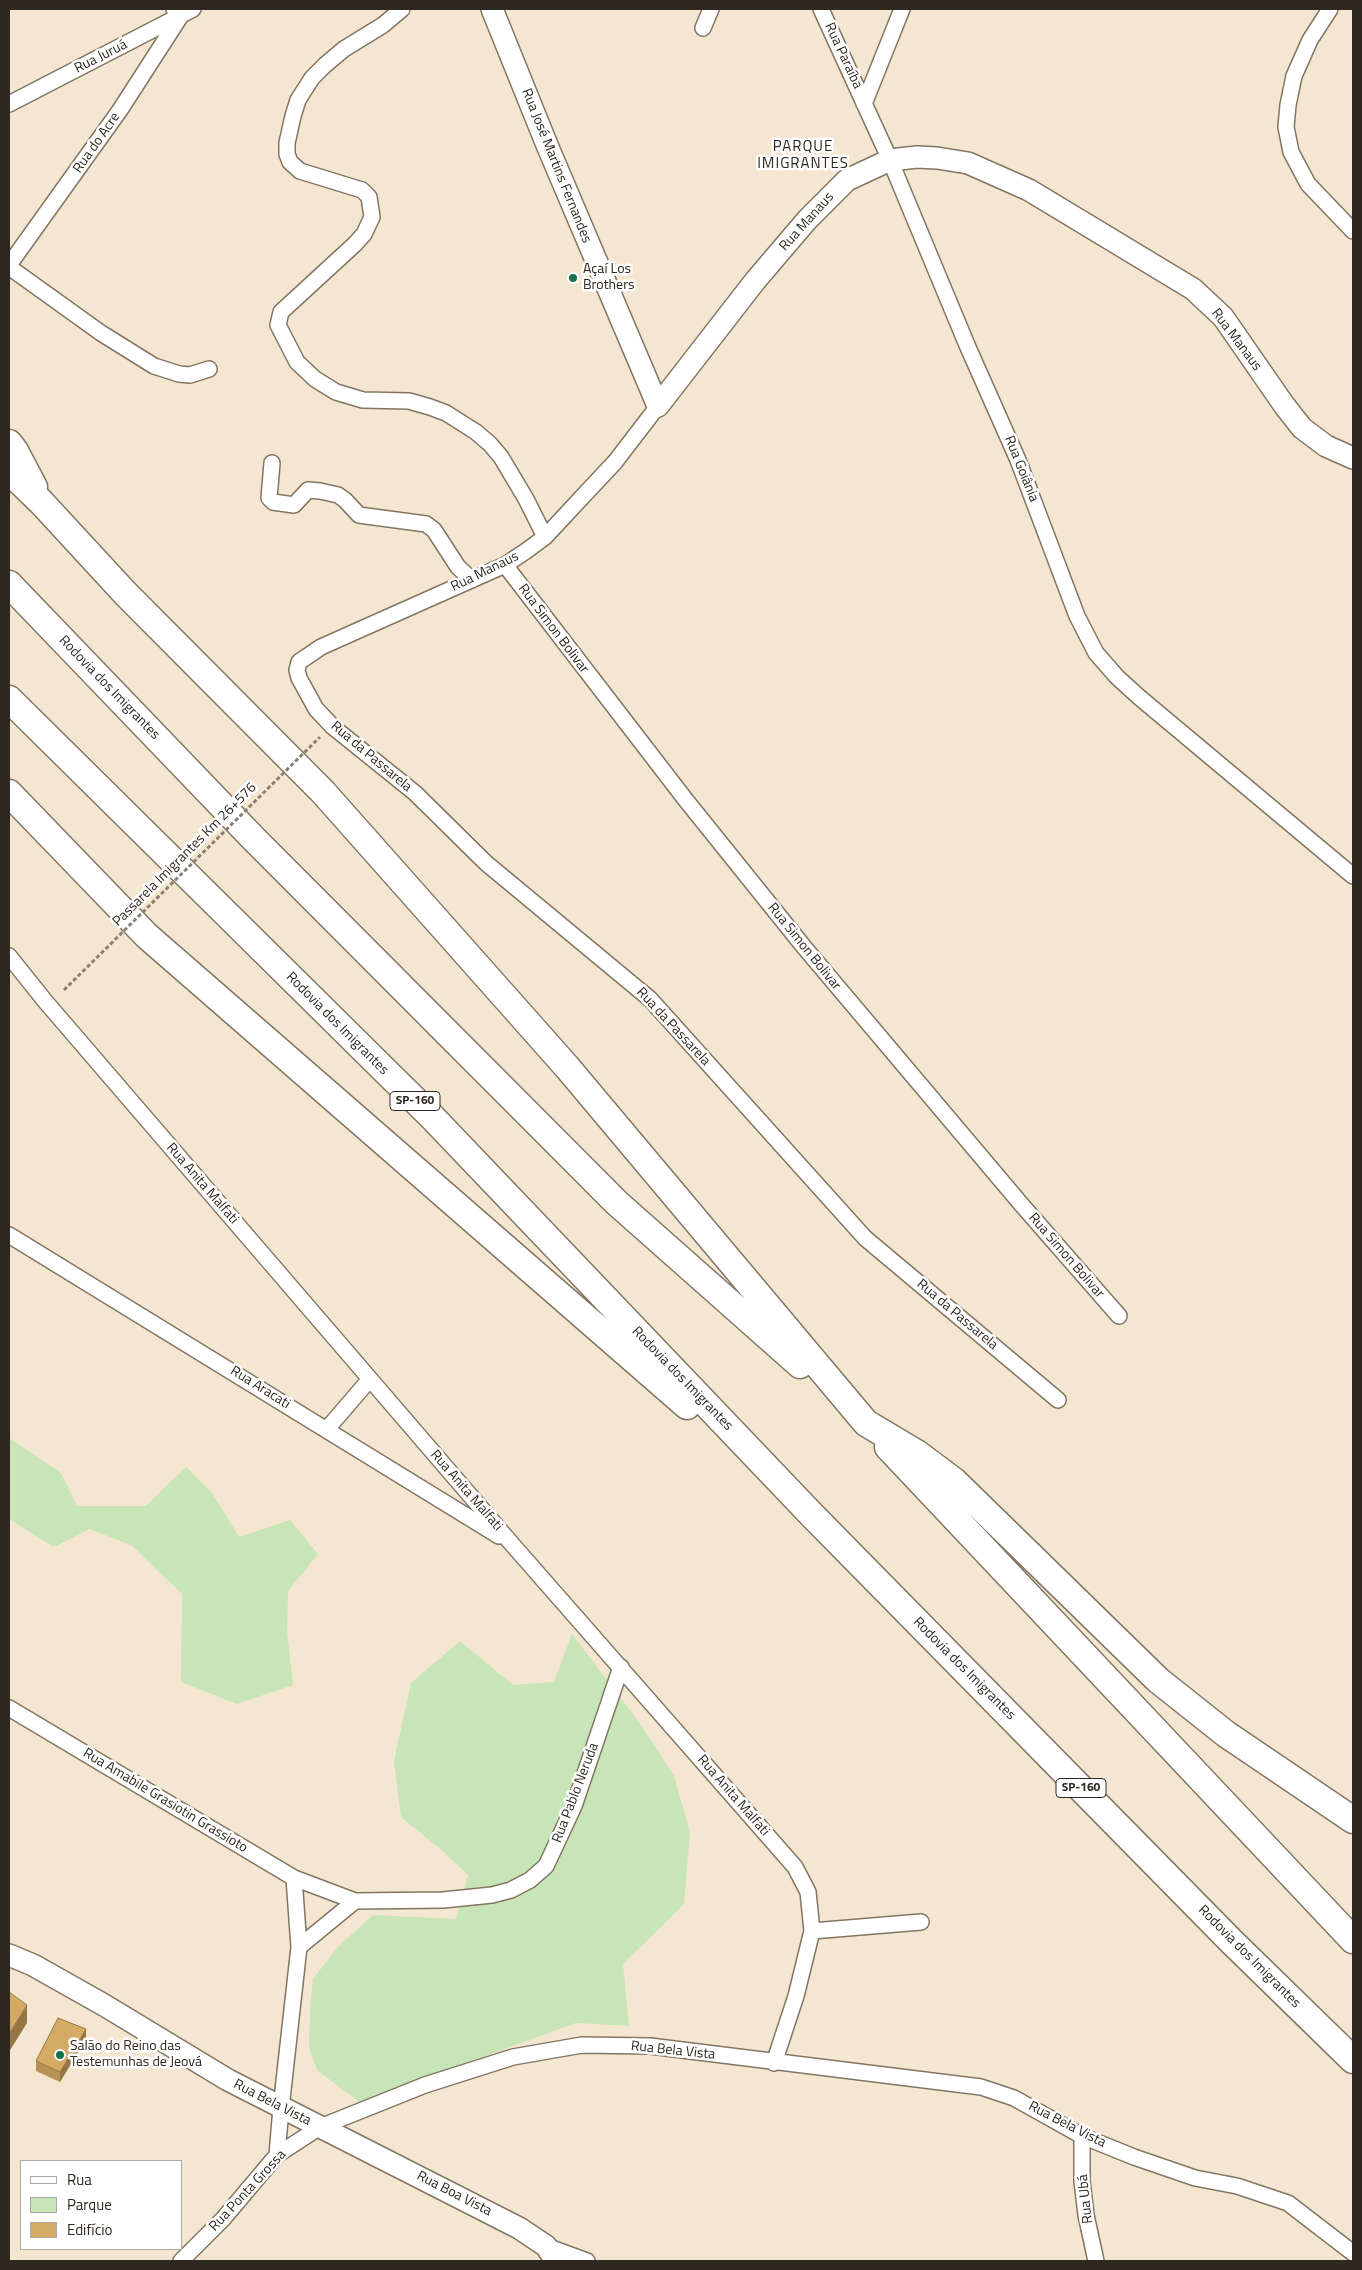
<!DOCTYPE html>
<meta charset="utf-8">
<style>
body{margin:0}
#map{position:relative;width:1362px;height:2270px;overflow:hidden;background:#f4e6d1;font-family:"Titillium Web",sans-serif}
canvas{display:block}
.frame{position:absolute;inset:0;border:10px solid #2d2820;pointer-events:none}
.legend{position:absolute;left:20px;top:2160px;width:162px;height:90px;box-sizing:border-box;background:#fff;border:1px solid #aba9a6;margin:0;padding:6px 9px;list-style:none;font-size:15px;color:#2d2820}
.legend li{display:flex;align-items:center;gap:10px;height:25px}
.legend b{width:25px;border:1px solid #aba9a6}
</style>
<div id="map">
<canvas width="1362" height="2270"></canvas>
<div class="frame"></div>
<ul class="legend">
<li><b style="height:6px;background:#fff"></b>Rua</li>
<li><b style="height:14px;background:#c7e5b7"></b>Parque</li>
<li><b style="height:14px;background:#d5aa65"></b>Edifício</li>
</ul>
</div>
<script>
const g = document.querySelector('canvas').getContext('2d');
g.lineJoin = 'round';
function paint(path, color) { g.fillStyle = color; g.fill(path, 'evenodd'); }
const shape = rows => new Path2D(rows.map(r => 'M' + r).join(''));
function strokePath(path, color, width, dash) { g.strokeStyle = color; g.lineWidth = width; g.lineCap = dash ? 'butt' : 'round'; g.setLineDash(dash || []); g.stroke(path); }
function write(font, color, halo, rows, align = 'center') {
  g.font = font + ' "Titillium Web",sans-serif'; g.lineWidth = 5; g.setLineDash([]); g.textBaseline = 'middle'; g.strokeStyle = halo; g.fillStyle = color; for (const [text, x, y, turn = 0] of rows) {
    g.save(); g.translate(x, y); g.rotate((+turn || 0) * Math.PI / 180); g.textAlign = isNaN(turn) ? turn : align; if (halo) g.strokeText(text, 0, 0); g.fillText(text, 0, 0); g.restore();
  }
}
const green = shape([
 [9,1438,61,1473,77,1506,146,1506,186,1467,212,1493,239,1537,290,1520,318,1554,288,1591,287,1630,293,1685,237,1704,181,1682,182,1594,131,1545,89,1529,54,1547,9,1519],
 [572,1634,639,1722,674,1776,690,1832,684,1904,623,1964,629,2026,576,2023,359,2102,317,2070,309,2048,310,2008,313,1979,337,1948,373,1915,456,1919,468,1875,445,1853,401,1817,394,1761,411,1683,460,1641,513,1685,554,1682]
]);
const street = shape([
 [402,9,383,25,344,49,325,65,312,78,298,100,293,116,287,143,287,154,290,162,300,171,362,190,369,197,372,217,364,234,355,244,281,312,278,325,297,362,315,379,336,392,363,400,409,401,430,407,446,413,476,432,490,444,501,457,526,499,545,537],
 [821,9,890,160,967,345,1018,460,1077,616,1096,653,1117,677,1139,697,1353,876],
 [1330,9,1310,40,1294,76,1288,105,1286,127,1291,152,1308,184,1353,231],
 [703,28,711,9],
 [9,104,193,9],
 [864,104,902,9],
 [9,265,120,110,180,17,174,9],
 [9,267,101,333,154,366,179,374,190,375,209,369],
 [658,406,615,462,585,494,545,537,526,551,505,565,321,647,299,662,297,670,299,678,316,709,333,727,415,793,486,863,650,999,865,1238,1058,1400],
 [272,463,269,498,273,502,294,505,308,490,320,491,338,495,345,500,359,515,426,524,434,530,458,567,472,580],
 [505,565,685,799,804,947,1021,1204,1119,1316],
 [9,956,45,1001,511,1543,795,1867,808,1892,812,1931,796,1996,774,2063],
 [9,1235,499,1536],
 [327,1429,370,1379],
 [9,1708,294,1878,355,1901,443,1900,492,1895,511,1890,530,1880,546,1866,574,1806,621,1667],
 [812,1931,921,1922],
 [299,1947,355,1901],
 [1082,2136,1082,2181,1086,2215,1096,2261],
 [277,2155,281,2108,299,1947,294,1878],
 [546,2246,587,2261],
 [181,2261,223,2219,277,2155,320,2127,425,2085,513,2057,582,2045,650,2046,981,2087,1014,2098,1082,2136,1134,2157,1195,2178,1237,2186,1288,2203,1353,2253]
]);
const secondary = shape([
 [492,9,547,145,658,406,755,281,807,220,847,180,890,160,917,157,937,158,968,163,1029,190,1193,289,1223,317,1284,405,1302,428,1326,446,1353,458],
 [9,1955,33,1965,104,2005,228,2080,519,2228,546,2246,556,2261]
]);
const highway = shape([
 [9,443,15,451,34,487],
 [9,471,42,503,125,593,323,792,567,1067,866,1423,918,1454,954,1481,1158,1680,1226,1734,1353,1820],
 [9,584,252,837,617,1203,800,1365],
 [9,699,434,1119,811,1514,1231,1941,1353,2060],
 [9,793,147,936,687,1406],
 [888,1447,1353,1940]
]);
const pathBridge = shape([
 [64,990,320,737]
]);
const wall = shape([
 [86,2039,60,2082,36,2071,36,2061]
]);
const shadedWall = shape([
 [27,2005,27,2023,9,2052,9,2034],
 [86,2029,86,2039,60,2082,60,2072]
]);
const building = shape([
 [9,1992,27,2005,9,2034,9,1992],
 [58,2018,86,2029,60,2072,36,2061,58,2018]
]);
const markers = [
 [573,278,5,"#157349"],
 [60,2055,5,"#157349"]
];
const shields = [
 [415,1101,50],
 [1081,1788,50]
];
const shieldNames = [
 ["SP-160",415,1101],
 ["SP-160",1081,1788]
];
const streetNames = [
 ["Rua Paraíba",843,56,65],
 ["Rua Juruá",101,57,-27],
 ["Rua do Acre",97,143,-55],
 ["Rua José Martins Fernandes",556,166,68],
 ["Rua Manaus",807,222,-48],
 ["Rua Manaus",1236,340,53],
 ["Rua Goiânia",1021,469,68],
 ["Rua Manaus",485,572,-26],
 ["Rua Simon Bolivar",553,629,53],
 ["Rodovia dos Imigrantes",109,688,46],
 ["Rua da Passarela",371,757,40],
 ["Passarela Imigrantes Km 26+576",185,855,-45],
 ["Rua Simon Bolivar",804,947,51],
 ["Rodovia dos Imigrantes",337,1024,45],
 ["Rua da Passarela",673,1027,47],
 ["Rua Anita Malfati",202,1184,49],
 ["Rua Simon Bolivar",1066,1256,49],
 ["Rua da Passarela",957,1315,40],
 ["Rodovia dos Imigrantes",682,1379,46],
 ["Rua Aracati",260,1388,32],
 ["Rua Anita Malfati",466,1491,49],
 ["Rodovia dos Imigrantes",964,1669,45],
 ["Rua Pablo Neruda",576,1793,-69],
 ["Rua Anita Malfati",733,1796,49],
 ["Rua Amabile Grasiotin Grassioto",165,1801,31],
 ["Rodovia dos Imigrantes",1249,1957,45],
 ["Rua Bela Vista",673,2051,6],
 ["Rua Bela Vista",272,2103,27],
 ["Rua Bela Vista",1067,2125,27],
 ["Rua Ponta Grossa",248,2191,-47],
 ["Rua Boa Vista",454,2194,27],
 ["Rua Ubá",1086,2199,-96]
];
const poiNames = [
 ["Açaí Los",583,270],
 ["Brothers",583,286],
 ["Salão do Reino das",70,2047],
 ["Testemunhas de Jeová",70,2063]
];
const neighbourhoodNames = [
 ["PARQUE",803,147],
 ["IMIGRANTES",803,164]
];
paint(green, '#c7e5b7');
strokePath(street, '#827663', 18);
strokePath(secondary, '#827663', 24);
strokePath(highway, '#827663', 29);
strokePath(street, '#fff', 15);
strokePath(secondary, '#fff', 21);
strokePath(highway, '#fff', 26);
strokePath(pathBridge, '#8b8173', 3, [4, 2.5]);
paint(wall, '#b79257');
paint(shadedWall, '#957747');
paint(building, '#d5aa65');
strokePath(building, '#957747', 1);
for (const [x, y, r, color] of markers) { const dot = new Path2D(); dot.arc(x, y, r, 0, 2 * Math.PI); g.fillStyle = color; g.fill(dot); strokePath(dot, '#fff', 2); }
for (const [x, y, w] of shields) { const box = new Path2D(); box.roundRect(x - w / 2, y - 9.5, w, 19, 4); g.fillStyle = '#fff'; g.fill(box); strokePath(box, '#2d2820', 1); }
write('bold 12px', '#2d2820', null, shieldNames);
write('14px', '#2d2820', '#fff', streetNames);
write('14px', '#2d2820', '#fff', poiNames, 'left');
g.letterSpacing = '1px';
write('15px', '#2d2820', '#fff', neighbourhoodNames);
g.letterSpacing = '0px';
</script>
